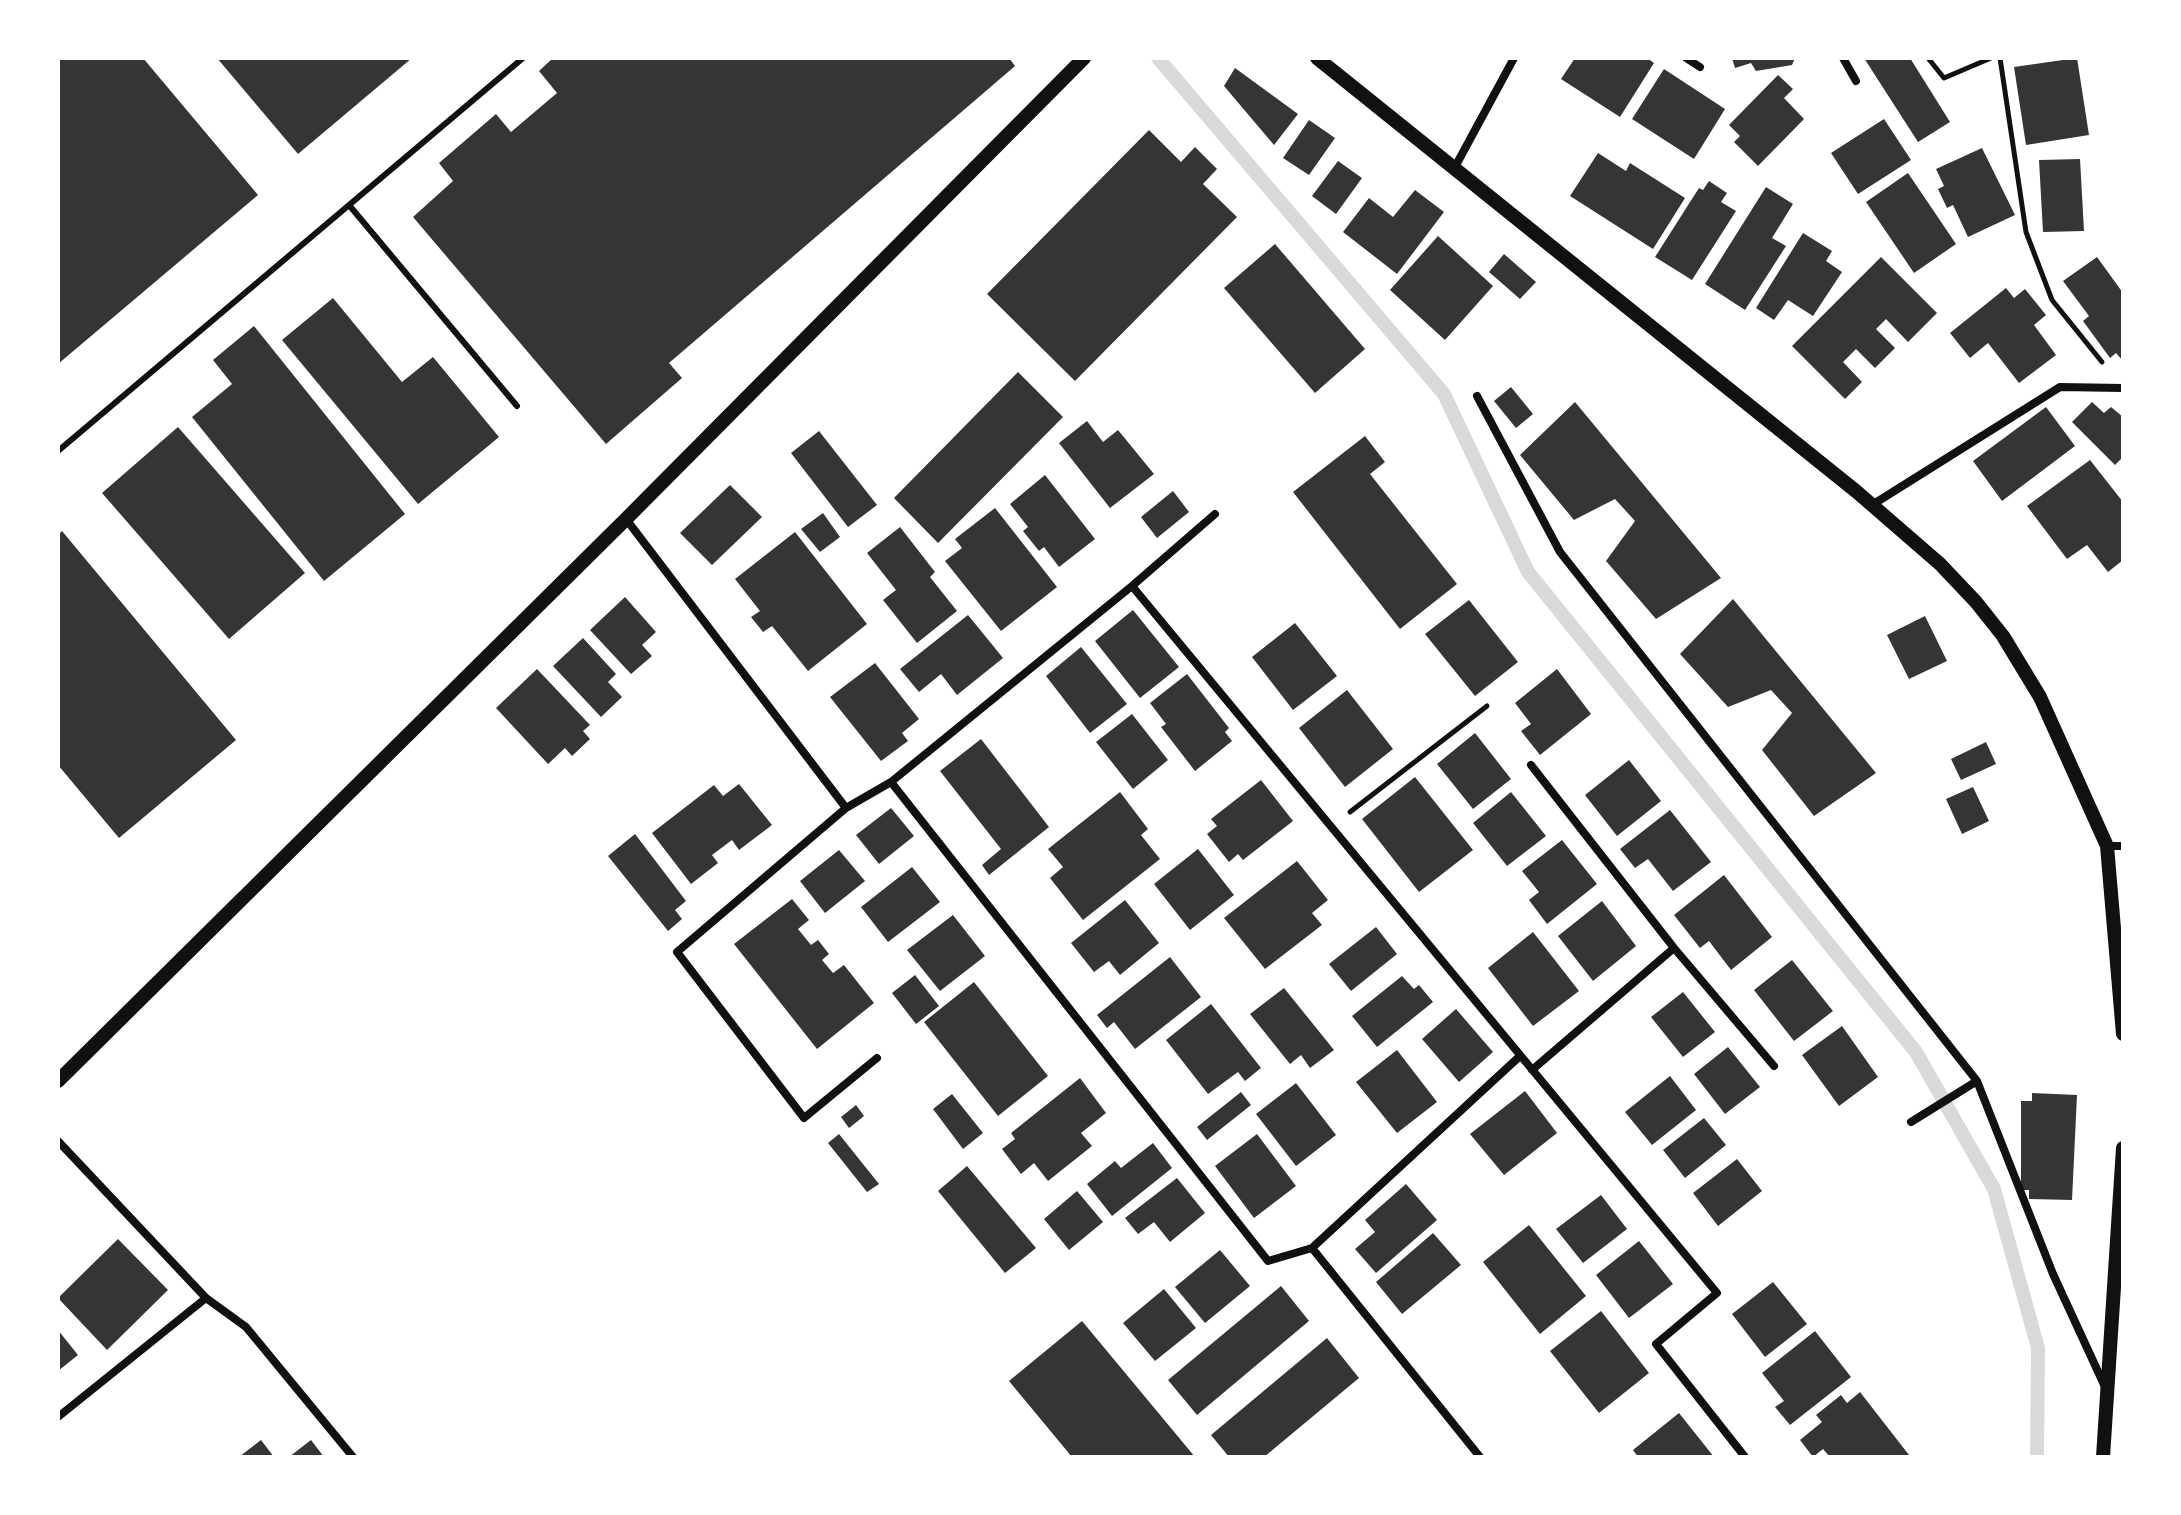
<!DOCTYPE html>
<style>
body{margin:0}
#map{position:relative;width:2181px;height:1515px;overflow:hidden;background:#fff;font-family:"Sofia Sans Condensed",sans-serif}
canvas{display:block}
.frame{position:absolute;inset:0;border:60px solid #fff;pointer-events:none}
</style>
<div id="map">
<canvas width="2181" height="1515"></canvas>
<div class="frame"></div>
</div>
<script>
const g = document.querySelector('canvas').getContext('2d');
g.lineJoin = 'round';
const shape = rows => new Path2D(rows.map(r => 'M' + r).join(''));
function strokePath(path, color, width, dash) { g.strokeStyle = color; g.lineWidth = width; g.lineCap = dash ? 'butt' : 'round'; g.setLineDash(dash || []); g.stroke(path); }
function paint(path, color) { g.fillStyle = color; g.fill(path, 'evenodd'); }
const stream = shape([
 [1158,58,1444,394,1528,572,1916,1052,1994,1189,2038,1348,2037,1457]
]);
const building = shape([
 [58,58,143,58,258,195,58,364],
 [217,58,412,58,298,154],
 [553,58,1009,58,1015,66,669,363,682,378,606,444,413,217,453,181,439,163,496,114,511,132,557,93,539,71],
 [1575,58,1647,58,1654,63,1620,117,1561,79],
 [1732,58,1795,58,1792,65,1756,71,1751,63,1735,68],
 [1864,58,1910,58,1950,122,1918,142],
 [2077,58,2089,135,2026,145,2014,67],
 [1235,68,1298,114,1274,145,1224,86],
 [1664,69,1725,109,1694,159,1632,119],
 [1778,75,1793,89,1784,98,1804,119,1758,166,1734,142,1740,136,1729,125],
 [1884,119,1911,160,1858,194,1831,153],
 [1309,120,1335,138,1309,175,1283,158],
 [1149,130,1181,162,1195,147,1217,169,1203,184,1237,217,1075,381,987,294],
 [1982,148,2015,215,1968,237,1953,205,1947,208,1938,189,1944,186,1936,169],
 [1598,153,1626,171,1630,163,1685,198,1653,249,1570,196],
 [2080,159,2084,231,2043,232,2039,160],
 [1338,161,1362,178,1336,214,1312,196],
 [1908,173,1956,244,1914,273,1866,202],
 [1709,181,1727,193,1721,202,1736,211,1692,280,1655,257,1699,188,1703,190],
 [1766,187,1793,204,1772,238,1786,246,1745,310,1705,284],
 [1415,190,1444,212,1397,274,1343,232,1369,198,1393,217],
 [1803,233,1832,251,1826,261,1842,272,1813,316,1788,300,1774,320,1756,308],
 [1438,236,1493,286,1445,340,1390,290],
 [1275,244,1365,349,1315,393,1224,288],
 [1504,254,1536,282,1520,299,1489,272],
 [1881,257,1937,313,1908,342,1886,319,1876,329,1895,348,1875,368,1856,349,1843,362,1862,382,1845,399,1792,346],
 [2097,257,2123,293,2123,361,2116,353,2110,358,2083,321,2089,316,2063,281],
 [2006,288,2014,298,2025,289,2046,315,2034,325,2056,355,2019,383,1988,343,1970,358,1950,333],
 [333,298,402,382,433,357,499,437,418,504,282,340],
 [254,326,405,514,324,581,192,417,232,384,213,360],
 [1018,372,1063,417,938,543,894,498],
 [1511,387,1533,414,1516,428,1494,401],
 [1575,402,1721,578,1656,619,1606,561,1635,521,1615,499,1574,520,1520,455],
 [2092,402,2104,413,2111,407,2123,417,2123,457,2115,465,2072,422],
 [2046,407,2075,446,2002,501,1973,461],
 [1087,421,1103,442,1118,430,1154,474,1110,508,1059,443],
 [178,427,305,573,229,639,102,493],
 [819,431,877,505,848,527,791,453],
 [1365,436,1385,462,1370,474,1457,584,1400,629,1293,492],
 [2090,460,2123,502,2123,560,2108,572,2087,545,2067,559,2027,506],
 [1045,475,1095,539,1059,567,1044,547,1039,551,1023,531,1028,527,1010,504],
 [730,485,762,517,712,565,680,533],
 [1173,491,1189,512,1157,538,1141,517],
 [995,508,1057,587,1001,631,945,561,962,548,955,539],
 [823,513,840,537,820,552,801,529],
 [900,527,935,572,930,577,957,611,917,643,883,600,896,590,867,553],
 [62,531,236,740,119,838,58,765,58,535],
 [795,532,867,624,808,671,772,626,763,632,751,617,760,611,735,579],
 [625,597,656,632,642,645,652,656,631,674,590,630],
 [1733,599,1876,773,1814,816,1762,750,1792,713,1771,690,1728,707,1680,654],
 [1469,600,1518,662,1475,696,1425,634],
 [1133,610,1179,667,1140,698,1095,641],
 [968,615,1003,658,957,695,941,674,919,692,900,669],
 [1925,616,1947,661,1909,679,1887,635],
 [1295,623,1337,676,1293,710,1252,657],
 [583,638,616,674,608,682,622,697,601,717,553,666],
 [1081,647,1127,704,1090,733,1046,676],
 [875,663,919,719,902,733,908,741,881,761,830,697],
 [537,669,590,725,583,731,590,739,572,756,565,748,548,764,496,708],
 [1557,669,1591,714,1540,755,1521,731,1531,724,1515,703],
 [1187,674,1229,728,1225,732,1232,741,1195,771,1161,727,1166,724,1150,703],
 [1347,690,1393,749,1345,787,1299,728],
 [1132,714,1168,760,1133,789,1096,742],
 [1475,733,1511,779,1473,809,1437,764],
 [981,739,1049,827,989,875,982,865,1001,849,940,771],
 [1986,742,1996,764,1961,780,1951,759],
 [1629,760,1661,801,1617,836,1585,795],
 [1415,777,1473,850,1419,892,1362,819],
 [1261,780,1293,821,1243,860,1238,854,1229,862,1207,834,1217,826,1211,819],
 [739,784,772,825,739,850,732,840,712,855,718,863,691,884,652,833,714,785,723,796],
 [1973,787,1989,821,1962,834,1946,799],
 [1120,792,1148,829,1141,835,1160,859,1083,920,1050,878,1063,867,1048,849],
 [1511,792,1546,836,1507,866,1473,823],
 [891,808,914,836,879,864,856,835],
 [1670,810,1711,862,1673,891,1648,859,1635,868,1620,849],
 [635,834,686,901,675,910,682,919,668,931,608,856],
 [1562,840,1597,884,1547,924,1529,900,1539,892,1522,871],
 [1198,849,1234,895,1190,930,1154,884],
 [839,850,865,881,825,913,800,881],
 [1297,861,1328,900,1312,913,1322,925,1265,969,1224,918],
 [912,867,940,902,888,942,861,907],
 [1724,875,1772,937,1731,970,1709,941,1700,948,1674,915],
 [792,899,809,920,798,929,811,945,818,940,829,954,822,960,833,973,844,965,874,1003,817,1049,734,944],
 [1125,900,1159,943,1120,975,1109,961,1094,972,1071,943],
 [1602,901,1636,946,1593,981,1558,936],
 [953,915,985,956,940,991,907,950],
 [1376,927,1397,954,1351,991,1329,964],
 [1533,932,1579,991,1533,1026,1488,968],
 [1170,957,1201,997,1135,1049,1114,1022,1107,1028,1097,1015],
 [1792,960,1833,1011,1794,1041,1754,990],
 [915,975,939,1006,916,1024,892,993],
 [1402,976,1414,989,1419,985,1433,1002,1377,1047,1352,1016],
 [974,982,1048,1076,998,1116,924,1022],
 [1284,988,1334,1050,1310,1068,1301,1055,1290,1064,1250,1014],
 [1683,992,1715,1032,1683,1057,1651,1017],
 [1211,1004,1261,1068,1245,1081,1238,1072,1208,1094,1166,1040],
 [1456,1009,1493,1052,1459,1082,1422,1039],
 [1842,1026,1878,1077,1839,1106,1802,1055],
 [1728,1047,1760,1087,1725,1114,1694,1074],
 [1397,1050,1437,1102,1397,1133,1356,1082],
 [1670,1076,1696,1110,1652,1145,1625,1112],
 [1080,1078,1106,1113,1081,1133,1092,1146,1048,1181,1034,1163,1021,1174,1002,1149,1015,1139,1011,1133],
 [1296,1083,1336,1135,1296,1166,1256,1114],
 [1525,1091,1557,1133,1504,1175,1470,1134],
 [1241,1092,1251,1105,1207,1140,1197,1127],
 [2032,1093,2077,1095,2072,1200,2029,1199,2029,1190,2021,1190,2021,1101,2032,1101],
 [952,1094,983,1133,963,1149,933,1109],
 [856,1105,864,1116,849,1128,841,1117],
 [1704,1118,1726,1145,1685,1178,1663,1150],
 [839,1134,879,1184,867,1192,828,1143],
 [1257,1134,1296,1186,1254,1218,1215,1166],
 [1153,1143,1172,1168,1112,1216,1087,1184,1115,1161,1121,1168],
 [1737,1159,1762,1191,1718,1226,1693,1193],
 [967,1166,1036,1248,1005,1273,938,1191],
 [1177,1178,1205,1213,1170,1242,1154,1222,1138,1234,1125,1218],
 [1406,1184,1437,1220,1376,1273,1355,1249,1375,1232,1365,1220],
 [1077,1191,1103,1222,1069,1250,1044,1219],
 [1601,1195,1627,1229,1583,1263,1556,1229],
 [1529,1225,1586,1296,1540,1334,1483,1262],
 [1433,1233,1461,1265,1402,1314,1376,1282],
 [118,1239,168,1290,107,1350,58,1298],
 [1639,1241,1673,1284,1629,1318,1596,1275],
 [1220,1250,1250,1286,1205,1323,1175,1287],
 [1773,1282,1807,1324,1765,1357,1732,1314],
 [1281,1286,1309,1321,1197,1415,1168,1380],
 [1164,1289,1196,1328,1155,1361,1123,1323],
 [1601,1311,1649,1373,1599,1413,1550,1351],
 [1082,1321,1195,1457,1072,1457,1009,1381],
 [58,1330,78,1355,58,1371],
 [1815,1331,1851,1377,1790,1425,1775,1407,1784,1401,1762,1373],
 [1327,1338,1359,1378,1264,1457,1229,1457,1211,1435],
 [1860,1392,1909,1455,1906,1457,1830,1457,1823,1449,1813,1457,1800,1440,1822,1422,1816,1415,1841,1395,1847,1403],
 [1679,1413,1714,1457,1638,1457,1633,1450],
 [261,1440,274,1457,239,1457],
 [311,1440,324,1457,289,1457]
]);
const path = shape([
 [1928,58,1944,78,1991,58],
 [2000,58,2026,232,2052,300,2102,362],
 [1350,812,1487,706]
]);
const service = shape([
 [349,205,517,406],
 [58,451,523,58]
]);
const minor = shape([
 [1686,58,1700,67],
 [1843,58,1856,81],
 [1455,167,1514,58],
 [1477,396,1560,552,1977,1081,2053,1274,2106,1389],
 [1872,505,2060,387,2123,388],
 [626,519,846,808,891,782,1132,586,1215,514],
 [1132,586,1717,1293,1656,1344,1745,1457],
 [1531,765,1674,948,1774,1066],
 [891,782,1268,1261,1312,1248,1520,1056],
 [846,808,677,952,804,1118,877,1058],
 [2107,846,2123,846],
 [1532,1070,1674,948],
 [1911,1122,1977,1081],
 [58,1141,206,1298,246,1327,353,1457],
 [1312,1248,1480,1457],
 [58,1417,206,1298]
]);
const tertiary = shape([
 [1317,58,1857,492,1940,564,1976,602,2003,636,2040,697,2107,846,2123,1034],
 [58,1081,626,519,1084,58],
 [2103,1457,2123,1148]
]);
strokePath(stream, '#d9d9d9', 14);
paint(building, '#353535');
strokePath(path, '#111', 5);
strokePath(service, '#111', 6);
strokePath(minor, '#111', 8);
strokePath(tertiary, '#111', 14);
</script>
